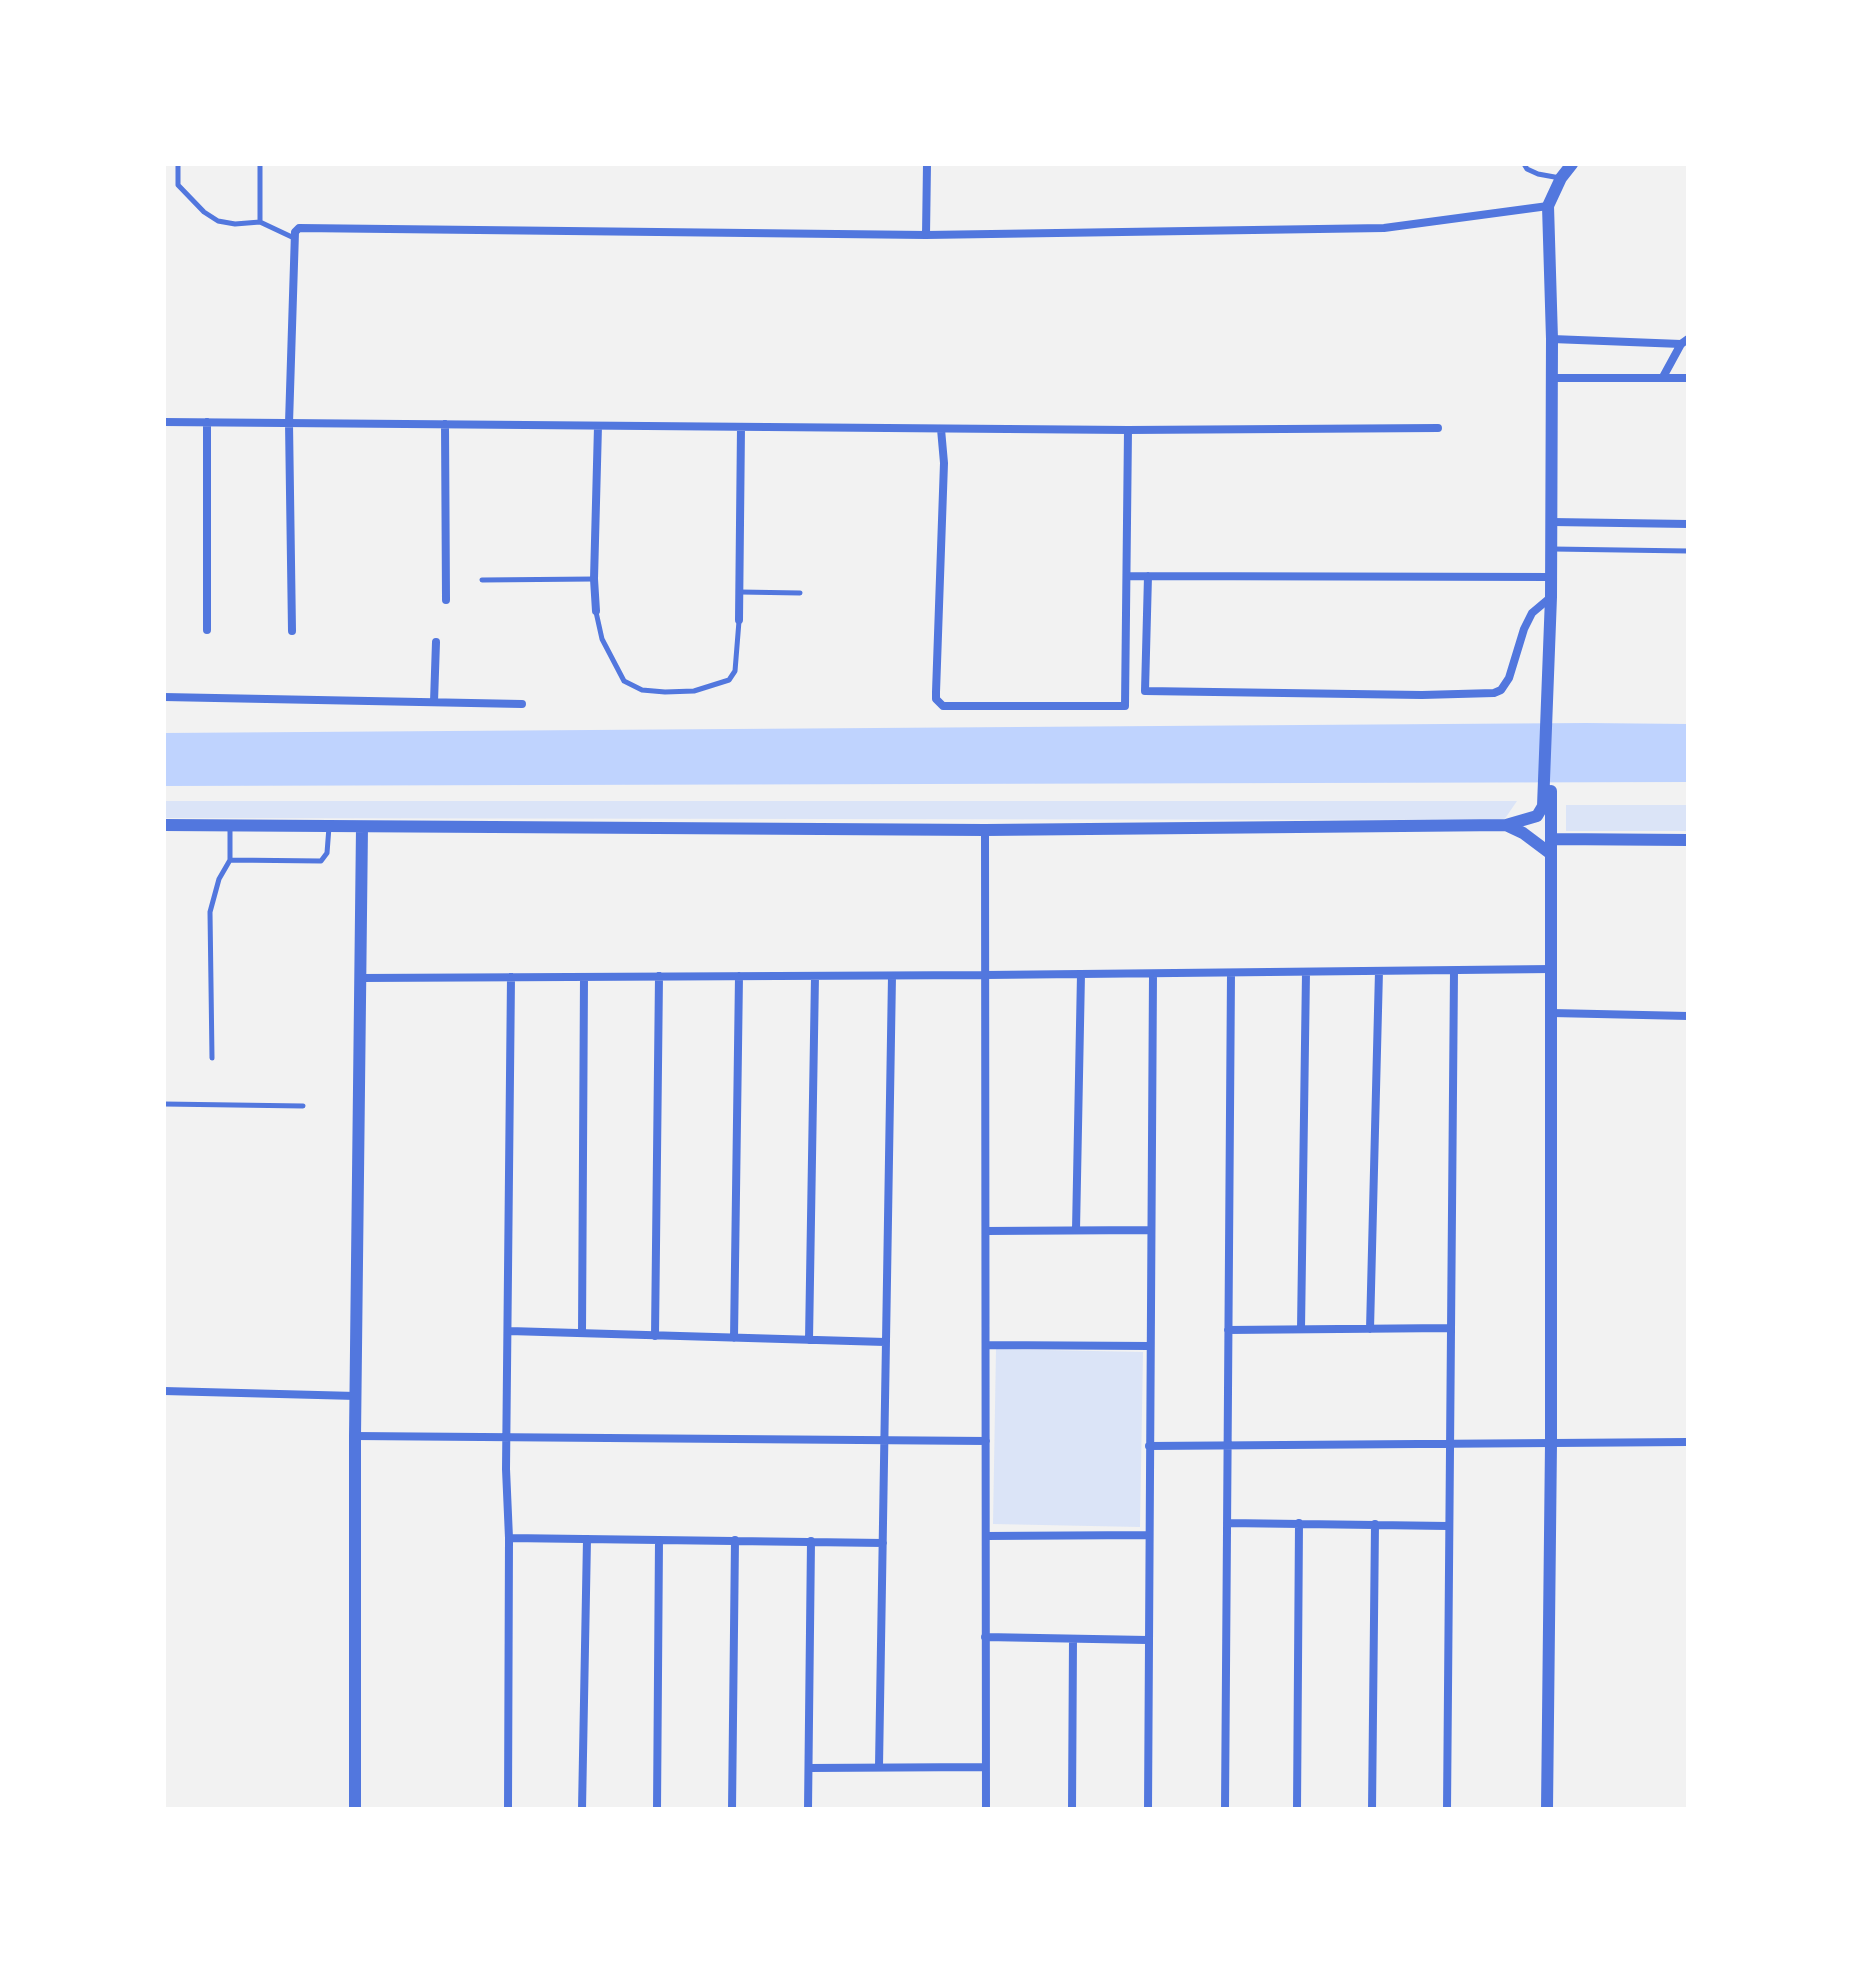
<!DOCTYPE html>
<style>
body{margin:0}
#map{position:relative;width:1852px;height:1973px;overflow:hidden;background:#f2f2f2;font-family:"Roboto Condensed",sans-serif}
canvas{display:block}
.frame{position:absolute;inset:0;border:166px solid #fff;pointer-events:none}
</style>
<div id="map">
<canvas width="1852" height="1973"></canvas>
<div class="frame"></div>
</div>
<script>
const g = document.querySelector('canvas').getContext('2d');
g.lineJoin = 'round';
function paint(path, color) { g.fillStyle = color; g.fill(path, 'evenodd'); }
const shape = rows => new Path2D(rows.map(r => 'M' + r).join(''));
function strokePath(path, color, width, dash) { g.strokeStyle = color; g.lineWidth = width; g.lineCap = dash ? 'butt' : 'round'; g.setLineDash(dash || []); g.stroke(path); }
const green = shape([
 [164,801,1517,801,1504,820,164,818],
 [1566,805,1688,805,1688,831,1566,831],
 [996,1349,1143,1352,1140,1527,993,1524]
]);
const water = shape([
 [1586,723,1688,724,1688,782,164,786,164,733]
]);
const service = shape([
 [178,164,178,185,204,212,218,221,235,224,260,222,294,238],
 [1524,164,1527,169,1538,174,1560,178],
 [260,222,260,164],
 [1553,549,1688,551],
 [482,580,594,579],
 [740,592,800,593],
 [596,612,602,639,624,681,642,690,665,692,694,691,729,680,735,671,739,621],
 [230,860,321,861,327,853,329,827],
 [212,1058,210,912,219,879,230,860,230,827],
 [164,1104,303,1106]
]);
const minor = shape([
 [926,235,927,164],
 [1552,339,1681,344],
 [1663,377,1681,344,1688,339],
 [1552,378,1688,378],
 [164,422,1128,430,1438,428],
 [207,422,207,630],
 [445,424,446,600],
 [941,429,944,463,936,692,936,699,943,706,1125,706,1128,430],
 [1552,522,1688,524],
 [1128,576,1551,577],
 [1148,576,1145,691,1422,695,1494,693,1501,690,1509,678,1524,629,1532,613,1551,597],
 [596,611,594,579,598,426],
 [739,620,741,427],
 [292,631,289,423,295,232,299,228,926,235,1384,228,1548,206],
 [164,697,522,704],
 [434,702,436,642],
 [985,830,986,1809],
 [361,978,986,975,1552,969],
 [1552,1013,1688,1016],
 [1076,1230,1081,974],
 [986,1231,1150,1230],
 [1301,1329,1306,972],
 [1370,1329,1379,971],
 [1228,1330,1450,1328],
 [509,1331,885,1342],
 [582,1333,584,977],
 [655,1336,659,976],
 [734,1338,739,976],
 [809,1340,815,976],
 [986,1345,1149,1346],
 [164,1391,356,1396],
 [355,1436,986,1441],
 [1149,1446,1688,1442],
 [1227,1523,1448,1526],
 [986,1536,1148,1535],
 [509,1538,883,1543],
 [985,1637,1147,1640],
 [879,1766,892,976],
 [809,1768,985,1767],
 [508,1809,509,1538,506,1469,511,977],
 [582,1809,587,1539],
 [657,1809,659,1540],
 [732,1809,735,1540],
 [808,1809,811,1541],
 [1072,1809,1073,1639],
 [1148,1809,1153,974],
 [1225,1809,1231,973],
 [1297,1809,1299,1523],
 [1372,1809,1375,1524],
 [1447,1809,1454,971]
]);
const tertiary = shape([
 [164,825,985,830,1506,825,1537,816,1543,806,1551,597,1552,339,1548,206,1561,178,1572,164],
 [1506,825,1523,833,1551,854],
 [1551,839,1688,840],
 [355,1809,355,1436,362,827],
 [1547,1809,1551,1443,1551,791]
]);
paint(green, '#dbe4f7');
paint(water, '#bfd3fe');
strokePath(service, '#5277de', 5);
strokePath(minor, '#5277de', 8);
strokePath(tertiary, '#5277de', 12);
</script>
